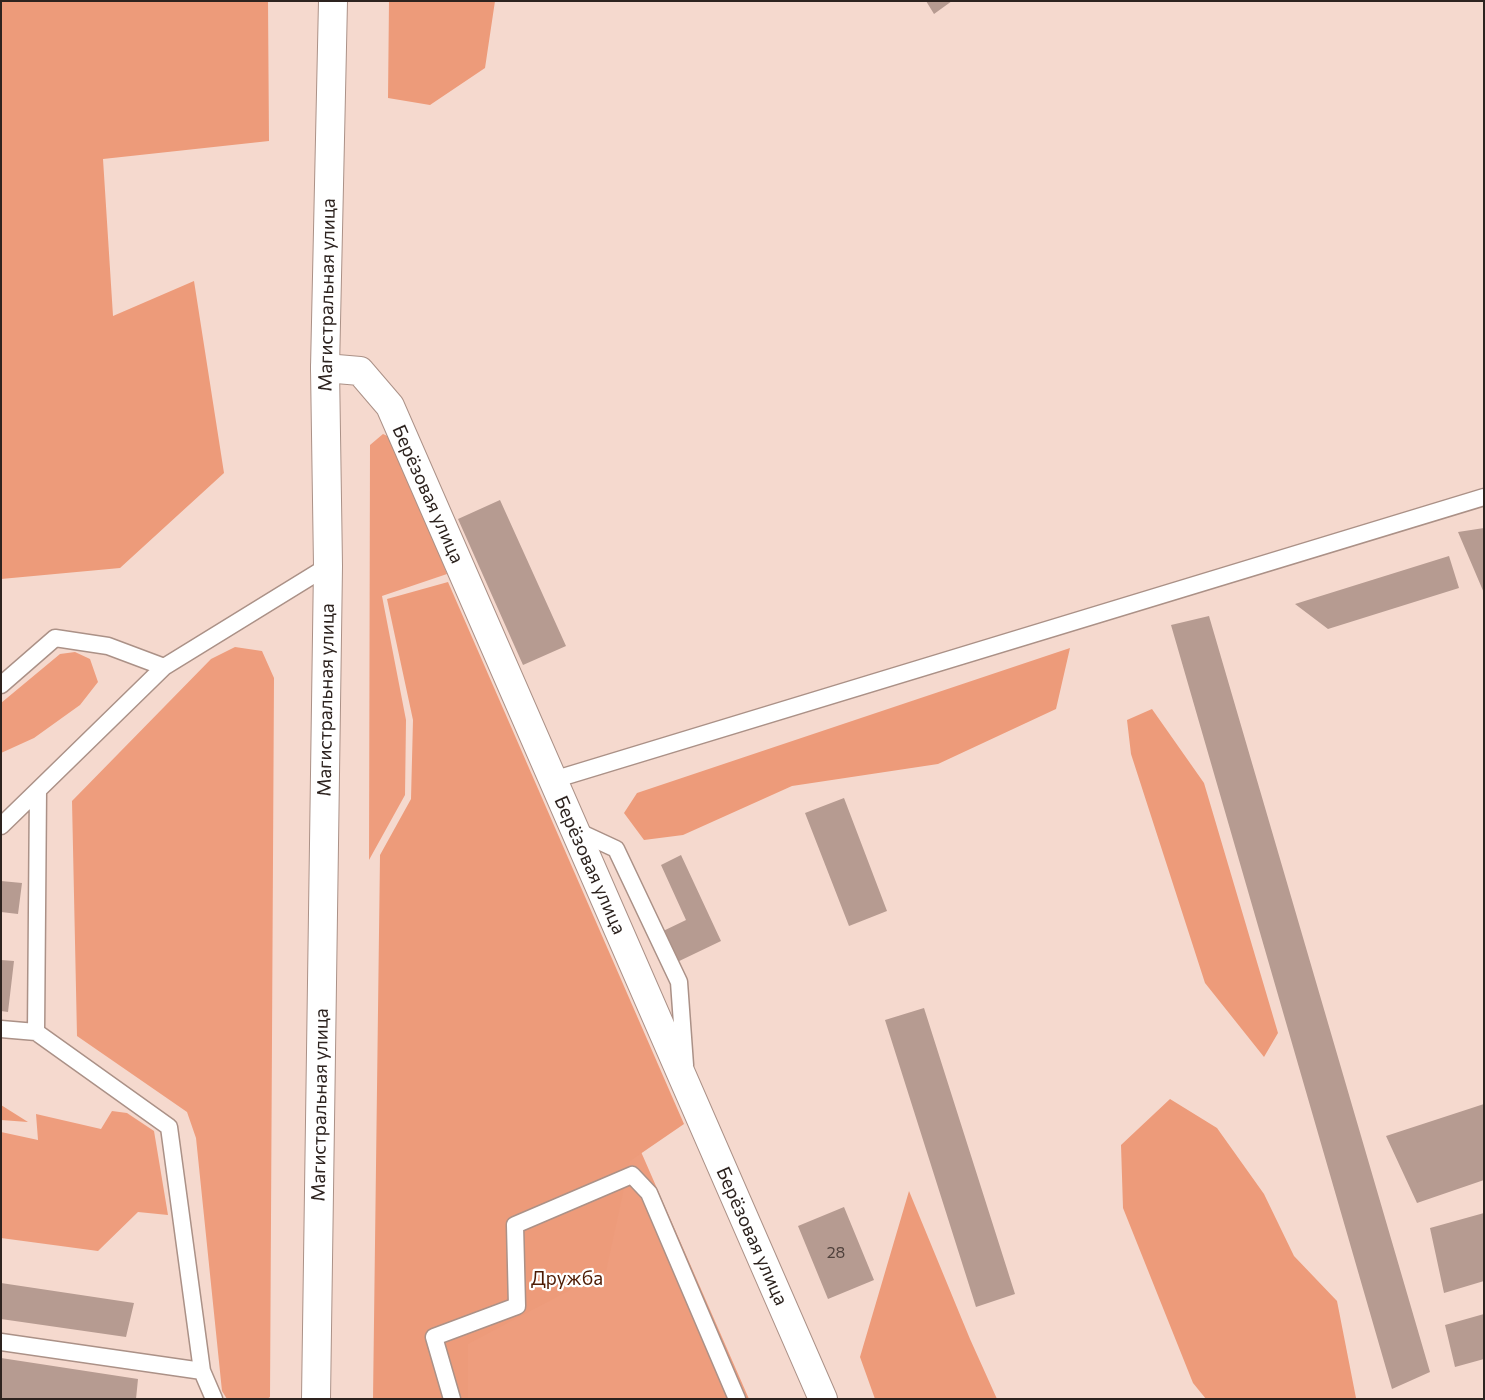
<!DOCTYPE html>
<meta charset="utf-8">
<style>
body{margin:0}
#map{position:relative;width:1485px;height:1400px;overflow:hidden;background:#f5d9ce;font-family:Commissioner,sans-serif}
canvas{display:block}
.frame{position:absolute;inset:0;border:2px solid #2d231f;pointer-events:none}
</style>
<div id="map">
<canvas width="1485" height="1400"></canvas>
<div class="frame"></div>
</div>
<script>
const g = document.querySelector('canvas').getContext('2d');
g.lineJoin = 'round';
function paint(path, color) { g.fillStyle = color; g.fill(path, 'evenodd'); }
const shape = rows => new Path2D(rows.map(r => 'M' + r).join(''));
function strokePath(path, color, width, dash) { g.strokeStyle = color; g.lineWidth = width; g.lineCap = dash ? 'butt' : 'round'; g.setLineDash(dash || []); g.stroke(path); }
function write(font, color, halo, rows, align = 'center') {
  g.font = font + ' Commissioner,sans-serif'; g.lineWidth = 4.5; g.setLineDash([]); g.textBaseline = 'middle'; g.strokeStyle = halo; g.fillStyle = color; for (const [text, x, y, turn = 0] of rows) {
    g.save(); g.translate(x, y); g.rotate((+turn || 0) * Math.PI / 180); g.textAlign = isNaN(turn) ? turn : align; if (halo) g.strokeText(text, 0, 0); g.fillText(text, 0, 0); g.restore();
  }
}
const green = shape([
 [383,434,396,440,447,574,382,596,406,720,405,795,369,860,370,445],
 [235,647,262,651,274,678,270,1397,267,1399,227,1399,222,1391,196,1138,187,1112,77,1036,72,801,211,659],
 [75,652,90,659,98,682,80,705,34,738,1,753,1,703,60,654],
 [504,838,749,1399,447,1399],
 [112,1111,127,1113,154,1131,168,1215,138,1212,98,1251,1,1238,1,1132,38,1140,36,1114,101,1129]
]);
const forest = shape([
 [1,1,268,1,269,141,103,159,113,316,194,281,224,473,120,568,1,579],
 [389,1,495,1,485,68,430,105,388,98],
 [448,582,684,1124,630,1161,606,1271,468,1344,468,1399,373,1399,380,855,411,799,413,720,387,599],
 [1070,648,1056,709,938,764,792,786,683,835,644,840,624,813,637,793],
 [1152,709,1204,783,1278,1033,1264,1057,1205,983,1131,754,1127,720],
 [1170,1099,1217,1128,1264,1194,1294,1256,1337,1301,1356,1398,1206,1399,1193,1383,1123,1208,1121,1145],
 [1,1105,28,1122,1,1120],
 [909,1191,970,1339,997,1399,875,1399,860,1357]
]);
const building = shape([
 [926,1,952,1,934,14],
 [500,500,566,646,523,665,458,519],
 [1484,528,1484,593,1458,532],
 [1449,556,1459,588,1328,629,1295,604],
 [1209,616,1430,1372,1392,1389,1171,625],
 [844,798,887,911,849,926,805,813],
 [681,855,721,941,673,964,659,933,686,920,661,865],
 [1,881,22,883,18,914,1,912],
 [1,960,14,961,8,1012,1,1011],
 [924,1008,1015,1294,976,1307,885,1020],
 [1484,1104,1484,1180,1417,1203,1386,1136],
 [844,1207,874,1280,828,1299,798,1226],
 [1484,1213,1484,1281,1444,1293,1430,1228],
 [1,1283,134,1303,126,1337,1,1319],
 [1484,1314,1484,1359,1455,1367,1445,1325],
 [1,1358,138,1379,136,1399,1,1399]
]);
const lane = shape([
 [1,685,55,638,108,646,164,667],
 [553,780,1484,497],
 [1,826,38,790],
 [575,830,616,849,679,982,685,1065],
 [1,1029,36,1032],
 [1,1342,202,1371,214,1399],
 [202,1371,169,1127,36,1032,38,790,164,667,328,566],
 [452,1399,434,1337,517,1306,515,1225,632,1175,649,1193,737,1399]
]);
const street = shape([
 [325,368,360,371,390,406,823,1399]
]);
const secondary = shape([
 [316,1399,328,566,325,368,333,1]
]);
const numberNames = [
 ["28",836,1253]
];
const streetNames = [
 ["Магистральная улица",327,295,-89],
 ["Берёзовая улица",428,494,66],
 ["Магистральная улица",326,700,-89],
 ["Берёзовая улица",590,865,66],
 ["Магистральная улица",320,1105,-89],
 ["Берёзовая улица",752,1236,66]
];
const parkNames = [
 ["Дружба",567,1279]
];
paint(green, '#ee9d7d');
paint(forest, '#ed9b7a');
paint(building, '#b69b91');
strokePath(lane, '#ab9187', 19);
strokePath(street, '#ab9187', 30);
strokePath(secondary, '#ab9187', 30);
strokePath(lane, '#fff', 16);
strokePath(street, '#fff', 28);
strokePath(secondary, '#fff', 28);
write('16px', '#4f413c', null, numberNames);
write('19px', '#2d231f', '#fff', streetNames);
write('19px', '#4f1c04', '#fff', parkNames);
</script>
